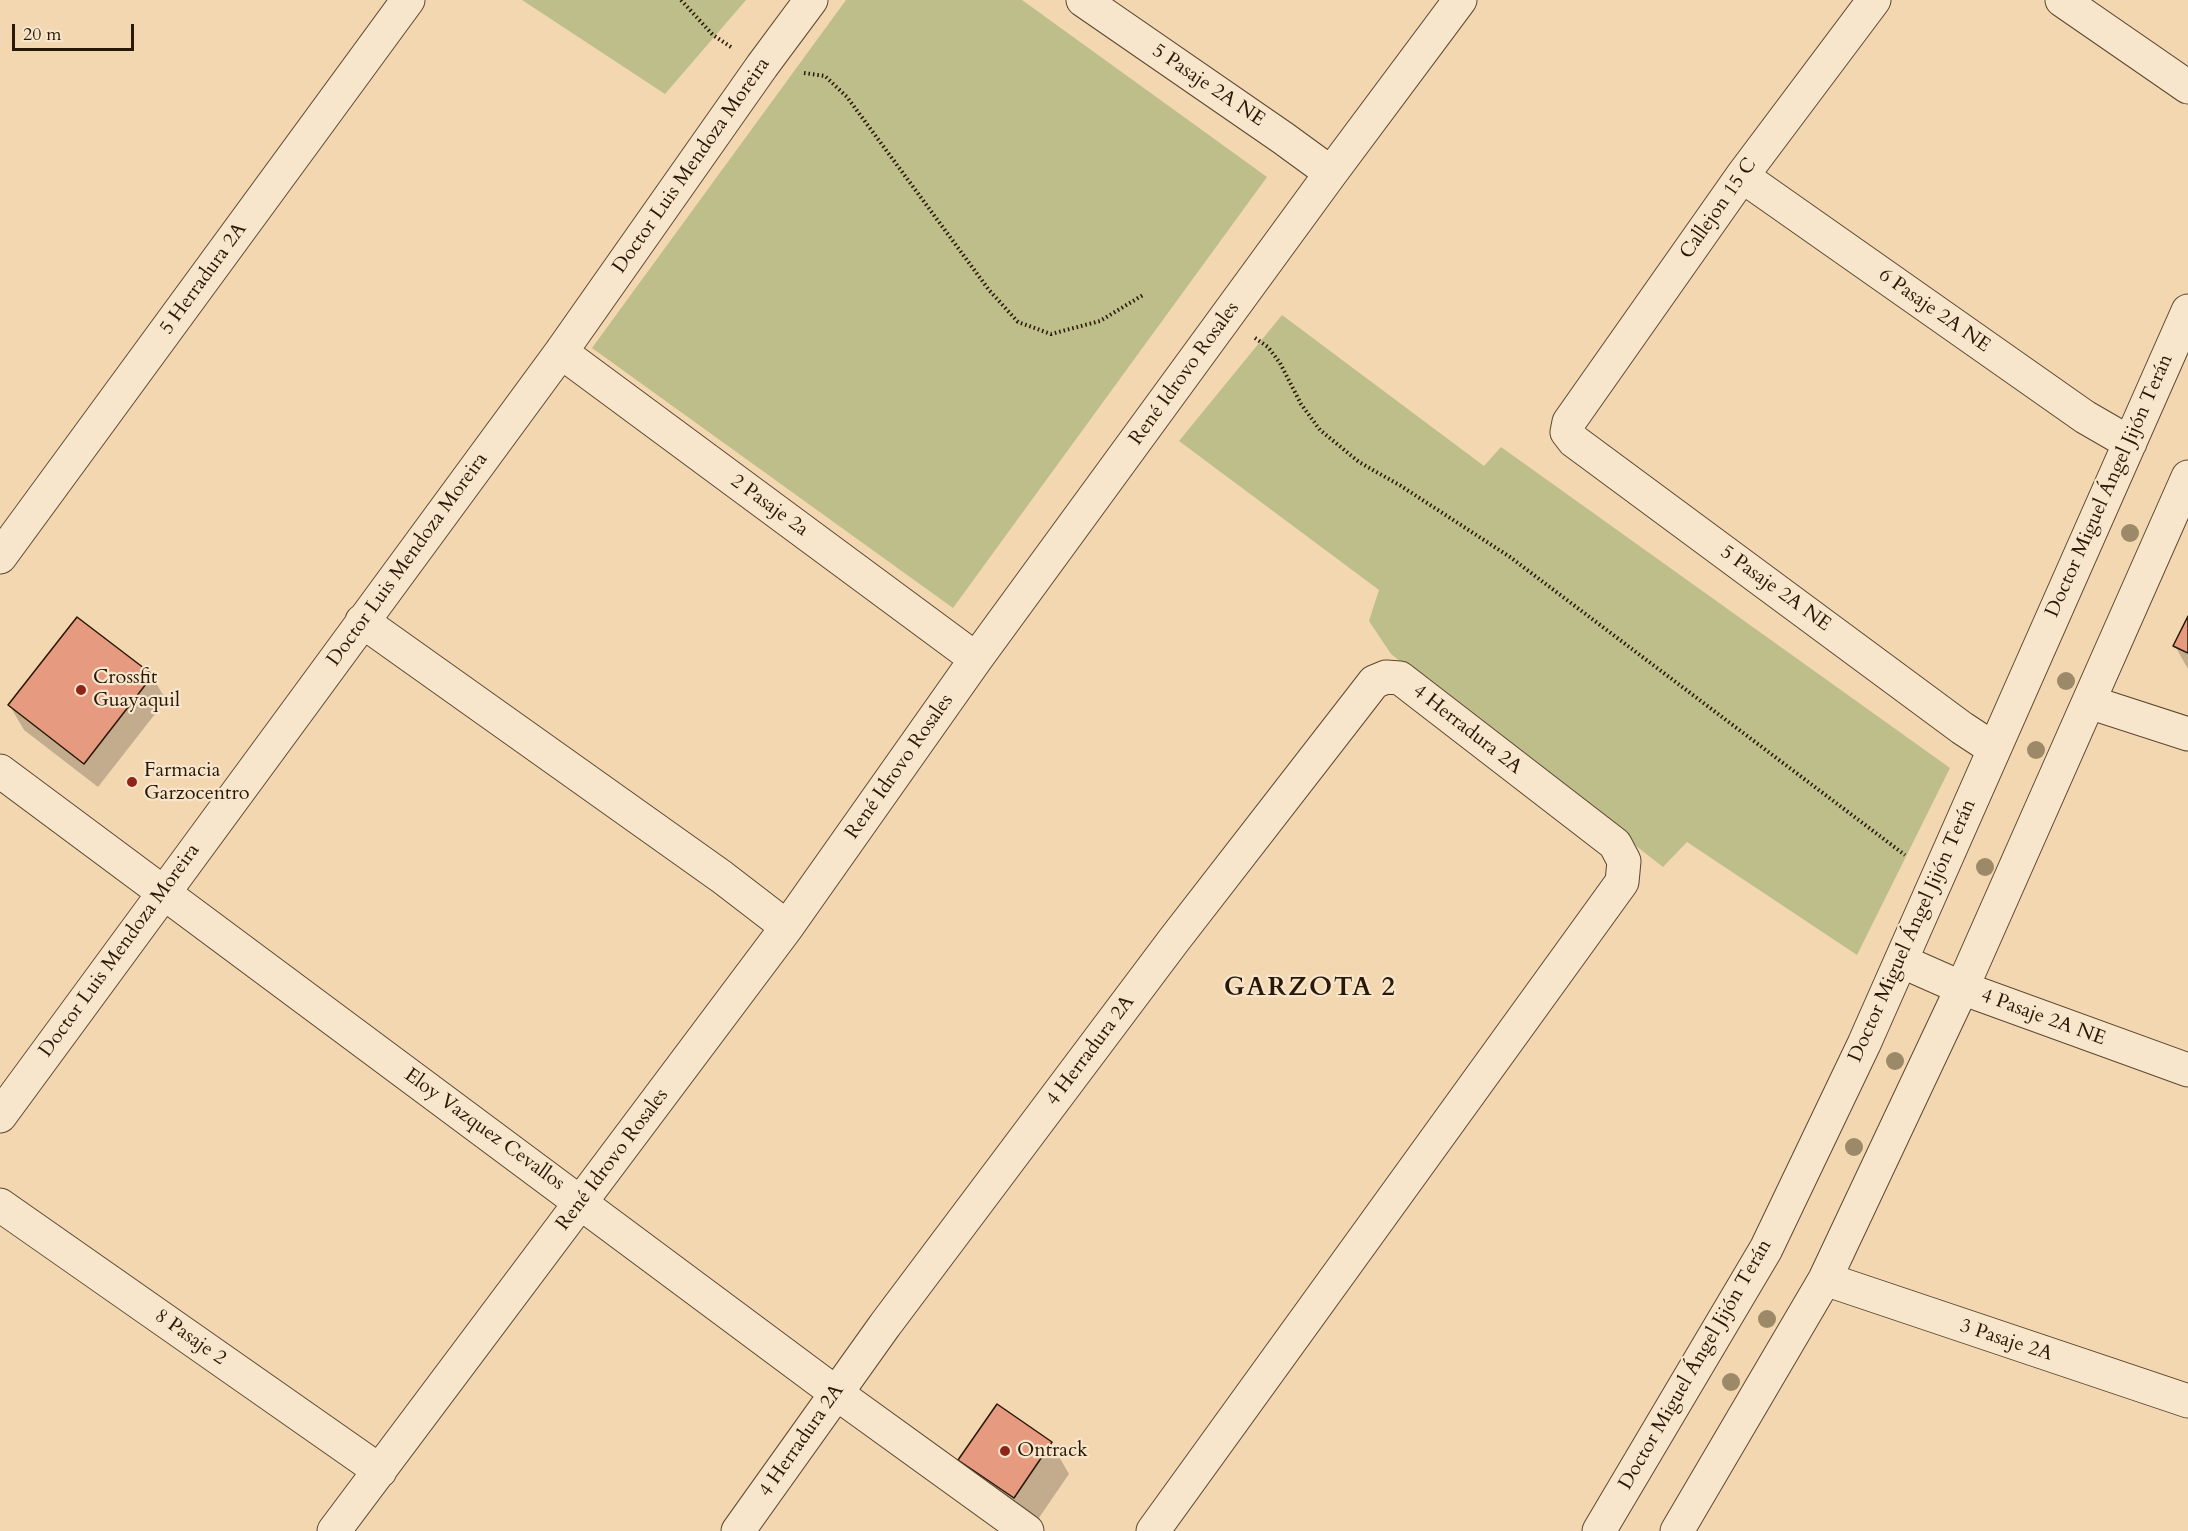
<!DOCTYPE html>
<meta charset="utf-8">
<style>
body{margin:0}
#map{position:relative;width:2188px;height:1531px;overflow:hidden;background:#f3d7b1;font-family:Cardo,serif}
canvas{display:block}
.scale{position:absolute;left:12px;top:24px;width:122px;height:27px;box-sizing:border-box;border:3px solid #281805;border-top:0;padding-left:8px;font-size:18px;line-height:21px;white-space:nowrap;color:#281805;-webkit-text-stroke:4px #f7e5cc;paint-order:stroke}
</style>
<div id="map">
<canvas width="2188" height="1531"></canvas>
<div class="scale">20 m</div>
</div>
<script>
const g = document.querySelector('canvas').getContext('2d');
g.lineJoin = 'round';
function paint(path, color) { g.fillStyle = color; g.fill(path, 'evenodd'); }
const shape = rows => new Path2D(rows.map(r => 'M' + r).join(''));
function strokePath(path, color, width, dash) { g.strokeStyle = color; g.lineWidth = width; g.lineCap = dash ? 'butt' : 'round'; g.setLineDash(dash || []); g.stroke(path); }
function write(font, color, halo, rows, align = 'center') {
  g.font = font + ' Cardo,serif'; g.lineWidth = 4.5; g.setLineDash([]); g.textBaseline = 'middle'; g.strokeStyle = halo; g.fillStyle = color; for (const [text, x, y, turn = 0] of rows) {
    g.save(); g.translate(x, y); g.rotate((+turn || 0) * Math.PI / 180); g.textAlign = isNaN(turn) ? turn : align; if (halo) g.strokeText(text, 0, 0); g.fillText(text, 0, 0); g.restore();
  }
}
const green = shape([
 [522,0,746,0,665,94],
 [846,0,1022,0,1267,177,953,608,592,348],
 [1282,315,1484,466,1501,447,1950,768,1857,955,1687,842,1663,867,1391,654,1369,621,1379,590,1179,441]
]);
const shadow = shape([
 [2188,619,2188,669,2175,646],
 [152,676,166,700,98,787,24,730,10,706],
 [1051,1443,1069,1474,1032,1528,978,1492,960,1460]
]);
const building = shape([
 [2188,616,2188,653,2173,646,2188,616],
 [77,617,153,675,84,764,8,705,77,617],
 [997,1404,1052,1442,1014,1498,958,1460,997,1404]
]);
const path = shape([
 [681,0,713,35,731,47],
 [804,73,825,76,847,97,989,290,1018,322,1051,334,1100,321,1143,295],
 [1255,338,1268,347,1280,363,1301,404,1320,430,1359,462,1401,486,1510,557,1905,855]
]);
const minor = shape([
 [1083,0,1283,138,1331,173],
 [1874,0,1742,176,1569,422,1567,432,1574,441,1962,728,1994,749],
 [2062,0,2188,87],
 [1742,176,2085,417,2130,443],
 [561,352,976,659],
 [0,557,408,0],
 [362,621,722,877,787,927],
 [2089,702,2188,734],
 [0,771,836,1393,1027,1531],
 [1901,961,1962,988,2188,1070],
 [0,1116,561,352,762,66,811,0],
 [0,1205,380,1471],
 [1825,1279,2188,1401],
 [334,1531,787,927,976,659,1331,173,1460,0],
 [738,1531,885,1325,1174,940,1374,682,1386,677,1400,678,1615,844,1624,861,1622,882,1153,1531],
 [1599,1531,1766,1249,1864,1044,2188,311],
 [1677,1531,1825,1279,1962,988,2188,477]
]);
const trees = [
 [2130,533],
 [2066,681],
 [2036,750],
 [1985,867],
 [1895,1061],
 [1854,1147],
 [1767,1319],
 [1731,1382]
];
const markers = [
 [81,690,6,"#8f2418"],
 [132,782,6,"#8f2418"],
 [1005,1451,6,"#8f2418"]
];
const streetNames = [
 ["5 Pasaje 2A NE",1208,86,34],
 ["Doctor Luis Mendoza Moreira",692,166,-55],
 ["Callejon 15 C",1719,209,-55],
 ["5 Herradura 2A",204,279,-54],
 ["6 Pasaje 2A NE",1934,311,35],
 ["René Idrovo Rosales",1185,374,-54],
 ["Doctor Miguel Ángel Jijón Terán",2110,486,-66],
 ["2 Pasaje 2a",769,506,36],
 ["Doctor Luis Mendoza Moreira",408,560,-54],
 ["5 Pasaje 2A NE",1775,589,36],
 ["4 Herradura 2A",1467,730,38],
 ["René Idrovo Rosales",900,767,-55],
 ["Doctor Miguel Ángel Jijón Terán",1913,931,-66],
 ["Doctor Luis Mendoza Moreira",120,951,-54],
 ["4 Pasaje 2A NE",2043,1018,20],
 ["4 Herradura 2A",1091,1051,-53],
 ["Eloy Vazquez Cevallos",484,1130,36],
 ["René Idrovo Rosales",613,1160,-53],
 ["8 Pasaje 2",190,1338,35],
 ["3 Pasaje 2A",2006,1341,18],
 ["Doctor Miguel Ángel Jijón Terán",1696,1365,-60],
 ["4 Herradura 2A",802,1441,-55]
];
const poiNames = [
 ["Crossfit",93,678],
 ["Guayaquil",93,701],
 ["Farmacia",144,771],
 ["Garzocentro",144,794],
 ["Ontrack",1017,1451]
];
const districtNames = [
 ["GARZOTA 2",1310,989]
];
paint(green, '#bdbe8a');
paint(shadow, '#0003');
paint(building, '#e69a7f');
strokePath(building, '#281805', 1.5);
strokePath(minor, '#5b4830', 35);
strokePath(path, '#281805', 4, [1.5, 3]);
strokePath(minor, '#f7e5cc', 33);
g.fillStyle = '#9c8968';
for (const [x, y] of trees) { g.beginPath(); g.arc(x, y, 9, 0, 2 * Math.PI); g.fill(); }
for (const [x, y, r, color] of markers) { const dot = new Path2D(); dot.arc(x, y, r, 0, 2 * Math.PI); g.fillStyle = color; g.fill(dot); strokePath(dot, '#f7e5cc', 2); }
write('20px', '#281805', '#f7e5cc', streetNames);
write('20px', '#281805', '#f7e5cc', poiNames, 'left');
g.letterSpacing = '1.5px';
write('bold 26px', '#281805', '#f7e5cc', districtNames);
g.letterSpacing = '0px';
</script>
